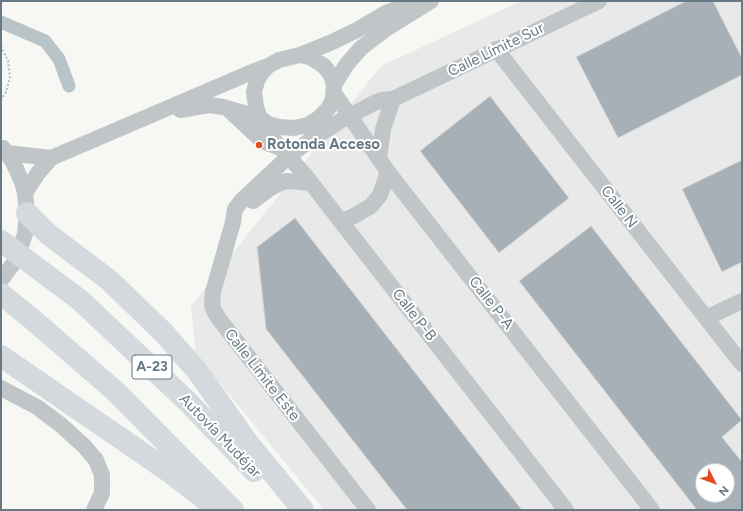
<!DOCTYPE html>
<meta charset="utf-8">
<style>
body{margin:0}
#map{position:relative;width:743px;height:511px;overflow:hidden;background:#f7f7f4;font-family:Figtree,sans-serif}
canvas{display:block}
.frame{position:absolute;inset:0;border:2px solid #667985;pointer-events:none}
.north{position:absolute;left:695px;top:463px;width:40px;height:40px;box-sizing:border-box;background:#fff;border:1px solid #c2c9ce;border-radius:50%;rotate:132deg;font-size:11px;font-weight:700;line-height:16px;text-align:center;color:#667985}
.north::after{content:'';display:block;margin:auto;width:14px;height:18px;background:#e24d29;clip-path:polygon(50% 0,100% 100%,50% 72%,0 100%)}
</style>
<div id="map">
<canvas width="743" height="511"></canvas>
<div class="frame"></div>
<div class="north">N</div>
</div>
<script>
const g = document.querySelector('canvas').getContext('2d');
g.lineJoin = 'round';
function paint(path, color) { g.fillStyle = color; g.fill(path, 'evenodd'); }
const shape = rows => new Path2D(rows.map(r => 'M' + r).join(''));
function strokePath(path, color, width, dash) { g.strokeStyle = color; g.lineWidth = width; g.lineCap = dash ? 'butt' : 'round'; g.setLineDash(dash || []); g.stroke(path); }
function write(font, color, halo, rows, align = 'center') {
  g.font = font + ' Figtree,sans-serif'; g.lineWidth = 4; g.setLineDash([]); g.textBaseline = 'middle'; g.strokeStyle = halo; g.fillStyle = color; for (const [text, x, y, turn = 0] of rows) {
    g.save(); g.translate(x, y); g.rotate((+turn || 0) * Math.PI / 180); g.textAlign = isNaN(turn) ? turn : align; if (halo) g.strokeText(text, 0, 0); g.fillText(text, 0, 0); g.restore();
  }
}
const built = shape([
 [521,1,742,1,742,510,324,510,196,354,191,306,381,66],
 [703,471,727,471,727,495,703,495]
]);
const canal = shape([
 [1,22,45,41,59,59,69,86]
]);
const building = shape([
 [686,1,713,1,742,58,742,75,618,138,576,57,686,1],
 [490,96,569,198,499,253,420,151,490,96],
 [742,160,742,262,722,272,682,189,742,160],
 [295,218,522,510,407,510,266,329,257,247,295,218],
 [591,226,742,420,722,437,742,462,742,510,697,510,519,281,591,226],
 [703,471,727,471,727,495,703,495,703,471]
]);
const path = shape([
 [1,46,8,61,10,77,6,92,1,100]
]);
const minor = shape([
 [496,49,742,364],
 [268,66,260,75,257,81,254,92,256,107,260,118,268,124,279,127,294,128,308,125,319,118,328,109,333,99,334,85,331,75,324,66,310,57,300,55],
 [334,85,347,64,361,48,386,29,431,1],
 [334,93,388,172,652,510],
 [180,110,209,105,223,107,260,118],
 [230,111,260,139,267,143,278,147],
 [263,121,271,137,305,175,339,219,566,510],
 [7,153,51,158,252,72,268,66,279,60,300,55,330,43,357,30,386,13,416,1],
 [379,159,383,129,393,99],
 [25,193,38,173,51,158],
 [253,201,269,189,280,183,287,181,311,183],
 [339,219,347,219,354,216,371,206,380,195,388,172],
 [1,280,13,264,18,254,25,234,27,213,25,193,22,182,13,162,3,148],
 [706,318,742,301],
 [1,388,37,407,61,425,84,446,96,460,102,475,102,493,94,510],
 [368,510,219,319,214,311,212,305,213,292,233,222,235,209,242,200,288,157,309,141,340,121,374,103,382,100,393,99,599,1]
]);
const highway = shape([
 [27,213,48,234,109,280,164,333,198,372,248,443,303,510],
 [1,241,80,300,188,402,254,471],
 [1,294,32,319,115,391,233,510],
 [1,356,171,473,211,504]
]);
const markers = [
 [259,145,4,"#e24d29"]
];
const shields = [
 [152,367,40]
];
const shieldNames = [
 ["A-23",152,367]
];
const streetNames = [
 ["Calle Límite Sur",496,50,-26],
 ["Calle N",619,207,52],
 ["Calle P-A",491,303,52],
 ["Calle P-B",414,315,52],
 ["Calle Límite Este",262,375,52],
 ["Autovía Mudéjar",220,436,46]
];
const poiNames = [
 ["Rotonda Acceso",267,145]
];
paint(built, '#e8e9e8');
strokePath(canal, '#b8c4c8', 13);
paint(building, '#a7b0b6');
strokePath(building, '#d9d9d7', 1);
strokePath(path, '#b8bcbf', 2, [2, 2]);
strokePath(minor, '#c0c5c8', 16);
strokePath(highway, '#d4d9dd', 22);
for (const [x, y, r, color] of markers) { const dot = new Path2D(); dot.arc(x, y, r, 0, 2 * Math.PI); g.fillStyle = color; g.fill(dot); strokePath(dot, '#fff', 1.5); }
for (const [x, y, w] of shields) { const box = new Path2D(); box.roundRect(x - w / 2, y - 12, w, 24, 3); g.fillStyle = '#fff'; g.fill(box); strokePath(box, '#667985', 1); }
write('bold 14px', '#667985', null, shieldNames);
write('15px', '#667985', '#fff', streetNames);
write('bold 15px', '#667985', '#fff', poiNames, 'left');
</script>
